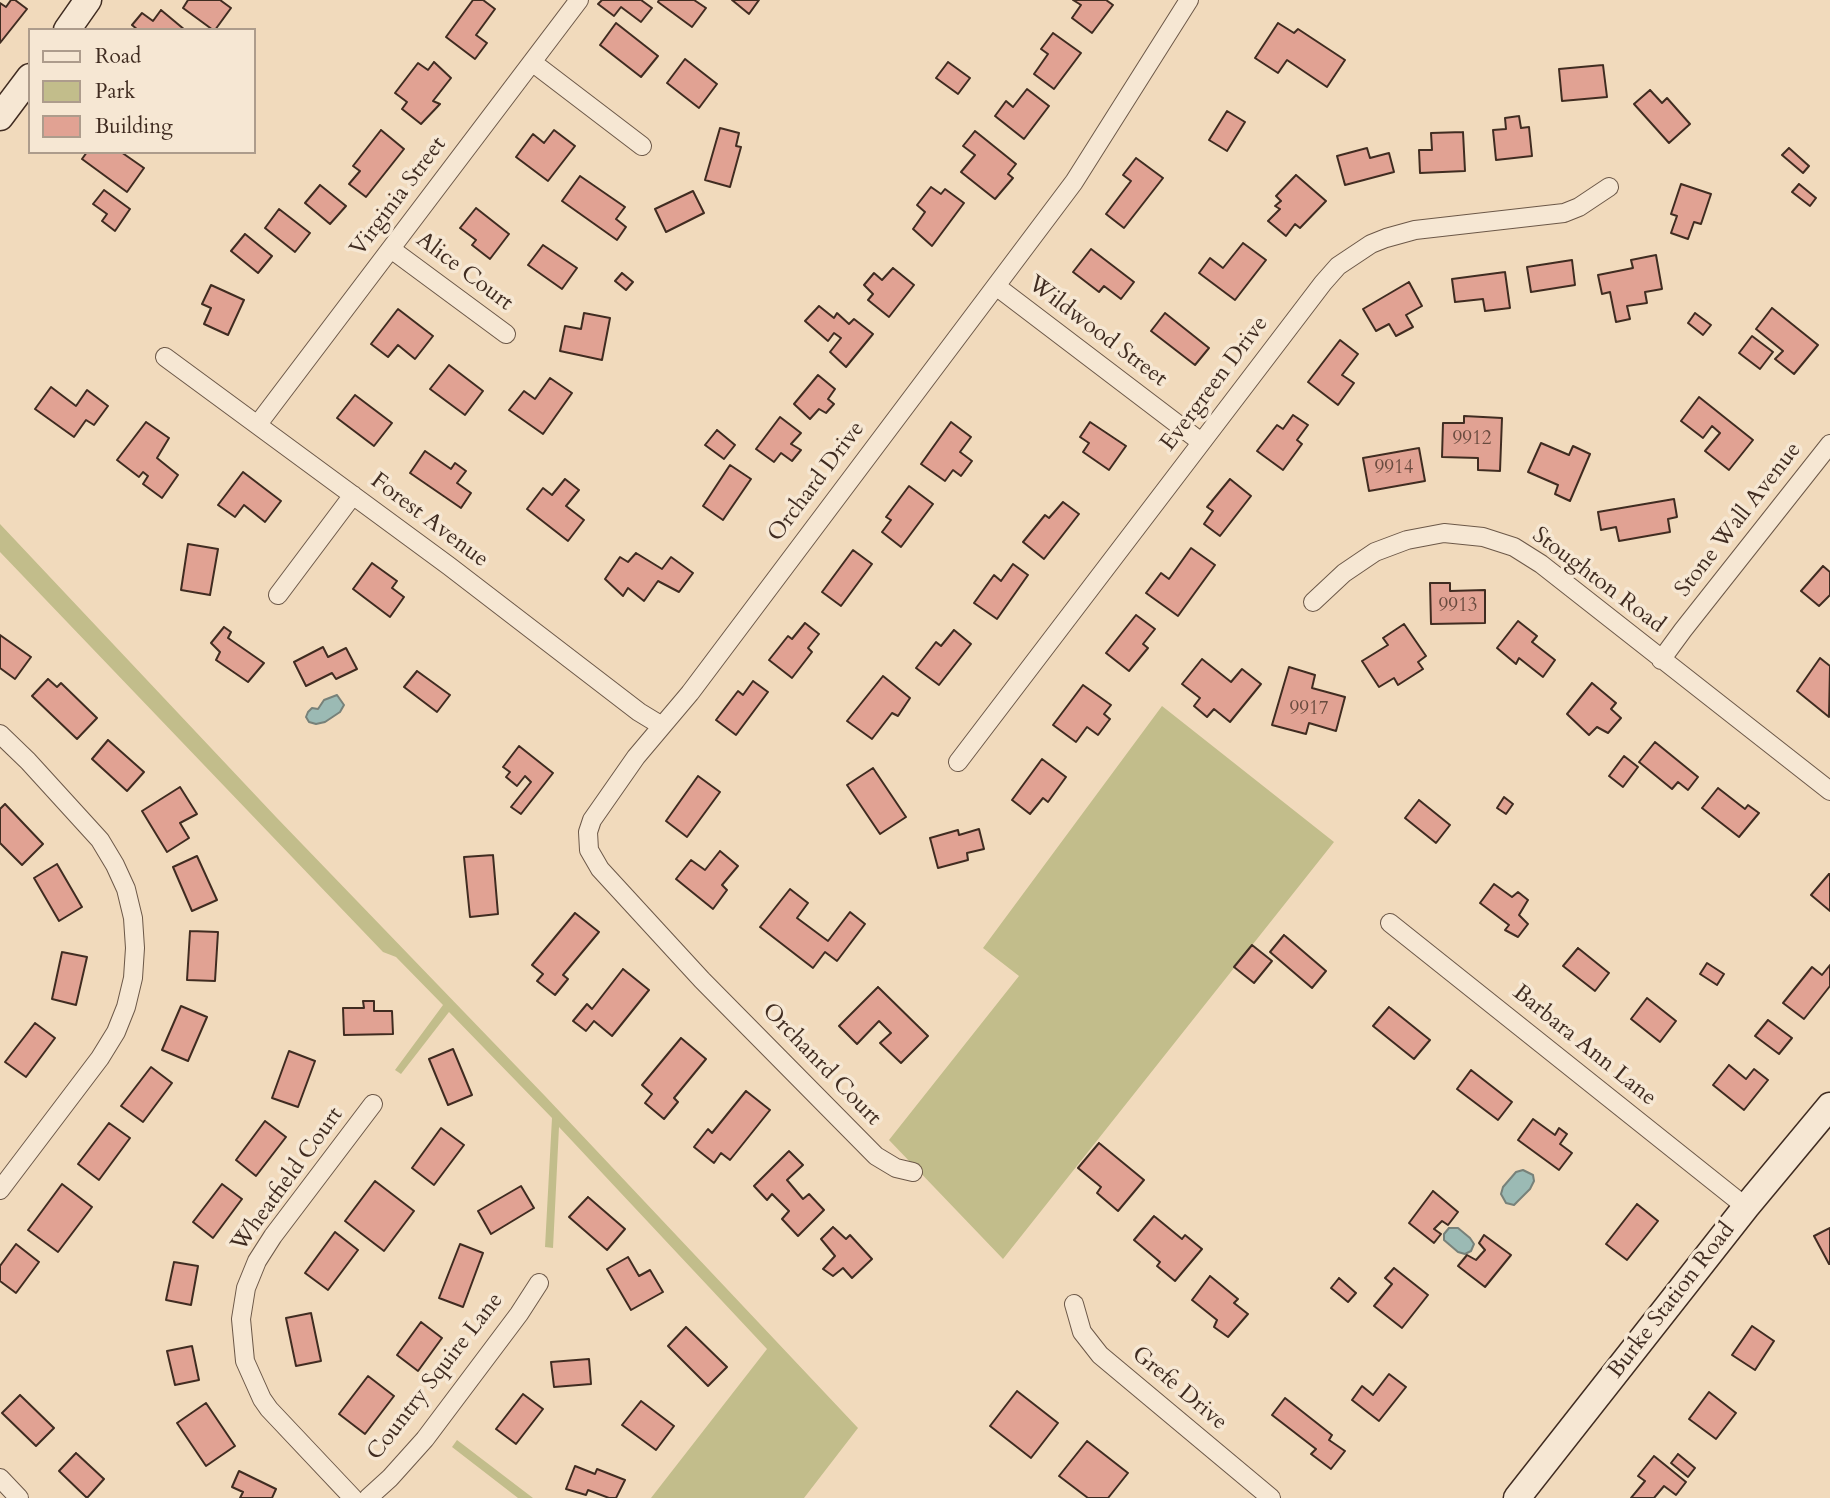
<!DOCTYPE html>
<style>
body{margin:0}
#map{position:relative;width:1830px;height:1498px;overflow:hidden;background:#f1dabc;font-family:Cardo,serif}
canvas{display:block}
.legend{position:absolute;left:28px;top:28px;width:228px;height:126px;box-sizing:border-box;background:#f6e7d3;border:2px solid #ad9c8c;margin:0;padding:9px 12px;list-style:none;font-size:21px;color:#402c21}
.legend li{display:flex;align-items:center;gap:14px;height:35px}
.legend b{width:35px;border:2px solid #ad9c8c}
</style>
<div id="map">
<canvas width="1830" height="1498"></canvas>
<ul class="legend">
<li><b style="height:9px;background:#f6e7d3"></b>Road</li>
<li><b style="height:19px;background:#c2bd8b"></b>Park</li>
<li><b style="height:19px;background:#e1a293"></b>Building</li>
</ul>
</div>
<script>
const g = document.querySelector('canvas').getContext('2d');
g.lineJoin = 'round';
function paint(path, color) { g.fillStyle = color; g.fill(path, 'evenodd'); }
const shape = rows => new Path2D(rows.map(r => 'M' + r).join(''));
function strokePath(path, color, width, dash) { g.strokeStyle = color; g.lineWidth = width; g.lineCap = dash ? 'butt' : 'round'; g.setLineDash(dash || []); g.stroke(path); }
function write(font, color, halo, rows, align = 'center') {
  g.font = font + ' Cardo,serif'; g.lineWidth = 7; g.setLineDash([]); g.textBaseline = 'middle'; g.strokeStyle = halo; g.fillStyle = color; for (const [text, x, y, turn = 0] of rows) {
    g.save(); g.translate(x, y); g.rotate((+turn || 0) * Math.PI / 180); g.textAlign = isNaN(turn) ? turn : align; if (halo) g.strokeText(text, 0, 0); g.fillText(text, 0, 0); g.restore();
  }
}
const green = shape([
 [0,524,276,817,545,1096,858,1428,804,1498,651,1498,767,1349,559,1127,553,1248,545,1247,552,1118,449,1012,401,1074,395,1070,443,1005,396,957,383,952,0,552],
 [1162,706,1334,842,1003,1259,889,1140,1019,976,983,948],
 [457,1440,533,1498,518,1498,452,1447]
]);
const water = shape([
 [337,695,344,705,340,712,325,722,316,724,309,722,306,717,308,712,312,708,318,709,324,700,337,695],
 [1523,1170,1533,1175,1534,1181,1530,1189,1514,1205,1506,1203,1501,1194,1503,1187,1516,1172,1523,1170],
 [1449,1228,1458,1228,1470,1238,1474,1244,1471,1251,1465,1254,1458,1252,1444,1240,1444,1234,1449,1228]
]);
const building = shape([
 [11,0,15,0,27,9,0,43,0,3,6,7,11,0],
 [188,0,220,0,231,8,215,30,213,30,183,8,188,0],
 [473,0,483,0,495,9,476,35,487,43,475,59,446,37,473,0],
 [602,0,641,0,652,8,641,22,621,7,614,16,598,4,602,0],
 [659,0,694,0,706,8,692,27,658,2,659,0],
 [732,0,759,0,749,14,732,0],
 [1073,0,1106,0,1113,5,1092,33,1072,18,1081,5,1073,0],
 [161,10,185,30,138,30,132,25,142,13,153,21,161,10],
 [616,23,658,56,641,77,600,45,616,23],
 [1278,23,1294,33,1298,29,1345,60,1327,87,1287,60,1278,73,1255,58,1278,23],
 [1053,33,1081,53,1054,89,1034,74,1048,54,1041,49,1053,33],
 [685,59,717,84,699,108,667,83,685,59],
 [434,62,451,78,433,101,440,104,421,124,402,109,407,102,395,93,418,63,428,70,434,62],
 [948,62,970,78,958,94,936,78,948,62],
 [1603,65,1607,97,1562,101,1559,69,1603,65],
 [1027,89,1049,106,1024,139,995,116,1006,101,1013,107,1027,89],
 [1650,90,1662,103,1667,98,1690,124,1669,143,1634,104,1650,90],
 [1227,111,1245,122,1227,151,1209,140,1227,111],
 [1519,116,1521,128,1529,127,1532,156,1496,160,1493,130,1506,129,1505,118,1519,116],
 [720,128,739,133,736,146,741,147,730,187,705,180,720,128],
 [381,130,404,149,366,197,349,184,360,171,353,166,381,130],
 [554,130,575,146,548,181,516,157,533,134,544,143,554,130],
 [975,131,1016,164,1008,174,1013,178,995,199,961,172,975,155,963,146,975,131],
 [1463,132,1465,171,1420,173,1419,150,1432,150,1431,133,1463,132],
 [1367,148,1370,158,1389,153,1394,172,1345,185,1337,156,1367,148],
 [1789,148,1809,166,1803,173,1782,155,1789,148],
 [87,152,121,152,144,168,127,192,82,159,87,152],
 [1136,158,1163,178,1124,228,1106,214,1131,181,1123,175,1136,158],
 [1296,175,1326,201,1300,228,1295,224,1286,236,1268,221,1280,209,1275,206,1281,201,1276,196,1296,175],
 [580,176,625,207,616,219,626,227,617,240,562,201,580,176],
 [1681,184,1711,194,1701,224,1694,222,1688,239,1671,233,1677,216,1671,214,1681,184],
 [1799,184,1816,198,1810,206,1792,192,1799,184],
 [320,185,346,206,330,224,305,203,320,185],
 [931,187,941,194,945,189,964,203,932,246,913,229,925,212,917,205,931,187],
 [104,190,130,209,115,231,102,221,107,214,93,204,104,190],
 [693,191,704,213,666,232,655,209,693,191],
 [476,208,509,234,490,259,472,245,476,240,460,228,476,208],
 [279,209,310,233,295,252,265,228,279,209],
 [245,234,272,256,258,273,231,251,245,234],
 [1243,243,1266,260,1235,300,1199,273,1210,258,1223,268,1243,243],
 [543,245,577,268,562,289,528,265,543,245],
 [1091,249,1134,282,1121,299,1104,286,1099,292,1073,272,1091,249],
 [1656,255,1662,289,1645,292,1647,303,1627,306,1630,319,1616,322,1610,292,1602,294,1598,275,1633,268,1631,260,1656,255],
 [1572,260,1575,285,1531,292,1527,267,1572,260],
 [893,268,914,285,889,317,868,300,873,294,864,285,874,273,882,280,893,268],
 [1505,272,1510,308,1485,311,1483,299,1455,302,1452,279,1505,272],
 [622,273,633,282,626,290,615,281,622,273],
 [1409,282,1422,306,1406,315,1413,327,1396,336,1389,324,1376,331,1363,309,1409,282],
 [211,285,244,300,228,335,204,324,211,308,202,304,211,285],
 [819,306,834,318,837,313,849,324,854,319,873,334,846,367,830,352,841,338,834,333,828,341,805,321,819,306],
 [1772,308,1818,345,1794,374,1775,359,1783,351,1756,329,1772,308],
 [398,309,433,336,415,359,398,345,388,357,371,344,398,309],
 [584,313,610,318,602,360,560,351,565,326,581,329,584,313],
 [1165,313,1209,348,1195,365,1151,331,1165,313],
 [1695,313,1711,325,1703,335,1688,323,1695,313],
 [1752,336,1773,352,1760,369,1739,353,1752,336],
 [1340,340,1358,354,1342,375,1354,383,1338,405,1308,382,1340,340],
 [449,365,483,391,465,415,430,389,449,365],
 [818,375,835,389,828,399,834,404,826,413,819,409,810,419,794,404,818,375],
 [550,378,572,393,543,434,509,410,524,391,535,399,550,378],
 [51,387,76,406,87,390,108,406,94,425,86,420,74,437,35,409,51,387],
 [355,395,392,423,374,446,337,418,355,395],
 [1699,397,1753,440,1729,470,1705,451,1720,433,1712,426,1703,438,1681,421,1699,397],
 [1293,415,1308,425,1297,440,1302,444,1283,470,1257,451,1277,425,1283,429,1293,415],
 [1464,416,1502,418,1500,471,1478,470,1478,458,1442,457,1443,423,1464,423,1464,416],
 [780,417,801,433,791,444,801,450,792,461,781,453,774,462,756,449,780,417],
 [146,422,169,438,157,458,178,475,162,498,143,484,148,476,143,472,139,477,117,460,146,422],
 [951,422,971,437,960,452,972,461,961,476,953,470,945,481,921,464,951,422],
 [1090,422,1126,446,1109,470,1083,452,1089,443,1080,437,1090,422],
 [717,430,735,445,724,459,705,445,717,430],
 [1541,443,1569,455,1573,446,1590,454,1570,501,1555,494,1558,485,1528,472,1541,443],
 [1419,448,1425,481,1369,491,1363,458,1419,448],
 [425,451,451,469,455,463,466,471,457,483,471,493,461,508,410,473,425,451],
 [730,465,751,479,723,520,703,506,730,465],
 [243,472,281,501,265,522,244,505,235,517,218,505,243,472],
 [565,479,579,490,566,506,584,520,568,541,527,509,543,488,552,495,565,479],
 [1230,479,1251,496,1220,536,1204,524,1213,511,1207,507,1230,479],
 [909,486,933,504,901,547,882,532,891,520,886,517,909,486],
 [1674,499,1677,517,1668,519,1670,532,1619,541,1616,527,1601,530,1598,512,1674,499],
 [1063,502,1079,514,1044,559,1023,542,1045,515,1049,518,1063,502],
 [188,544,218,549,210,595,181,590,188,544],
 [1191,548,1215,565,1178,616,1146,593,1161,573,1169,579,1191,548],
 [853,550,872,564,841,606,822,592,853,550],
 [636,553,662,569,671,557,693,573,679,592,658,581,644,601,628,588,623,596,605,579,620,557,628,562,636,553],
 [372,563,397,581,392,588,404,597,390,617,353,589,372,563],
 [1013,564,1028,575,997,619,974,603,994,575,1001,581,1013,564],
 [1823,566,1830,572,1830,595,1819,606,1801,591,1823,566],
 [1430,583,1450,583,1450,591,1485,590,1485,623,1431,624,1430,583],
 [1136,615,1155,629,1143,644,1148,648,1129,671,1106,653,1136,615],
 [1518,621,1537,636,1532,642,1555,660,1543,677,1519,658,1516,664,1497,648,1518,621],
 [805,623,819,634,808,648,812,652,792,678,769,660,788,636,792,639,805,623],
 [1404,624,1426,656,1418,662,1423,669,1398,685,1394,678,1379,687,1362,661,1388,645,1383,638,1404,624],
 [224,627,231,632,228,638,264,663,248,682,216,660,220,652,211,643,224,627],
 [954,630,971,644,939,685,916,668,936,642,941,646,954,630],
 [0,635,31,657,15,679,0,668,0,635],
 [323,647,328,657,346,648,357,669,336,679,332,673,306,686,294,662,323,647],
 [1820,658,1830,666,1829,717,1797,691,1820,658],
 [1202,659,1231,682,1242,669,1261,684,1230,722,1214,709,1207,717,1194,706,1200,698,1182,684,1202,659],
 [1289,667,1315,675,1312,688,1345,697,1336,731,1309,723,1306,734,1272,725,1289,667],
 [417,671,450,695,437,712,404,687,417,671],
 [883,676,910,698,898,716,892,713,872,739,847,721,883,676],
 [48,679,57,687,61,683,97,718,77,739,32,696,48,679],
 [753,681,768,692,736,735,716,720,738,691,743,695,753,681],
 [1592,683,1616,703,1611,709,1621,718,1608,733,1597,727,1589,735,1567,714,1592,683],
 [1083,685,1111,705,1104,714,1110,719,1098,735,1087,727,1076,742,1053,725,1083,685],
 [108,740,144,772,127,791,92,759,108,740],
 [1655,742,1698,777,1688,790,1678,782,1672,789,1639,762,1655,742],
 [519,746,553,773,521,814,511,807,531,782,525,776,517,786,506,777,510,772,503,767,519,746],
 [1624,756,1638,767,1623,787,1609,776,1624,756],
 [1042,759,1066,777,1048,802,1043,798,1030,814,1012,800,1042,759],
 [873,768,906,817,880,834,847,785,873,768],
 [698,776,720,792,687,837,666,821,698,776],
 [180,787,197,814,180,823,189,838,167,852,142,811,180,787],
 [1718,788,1745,809,1748,805,1759,813,1739,837,1702,808,1718,788],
 [1504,797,1513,804,1506,814,1497,808,1504,797],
 [1419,800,1450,825,1436,843,1405,818,1419,800],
 [5,804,43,844,22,865,0,843,0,809,5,804],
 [979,829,984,849,967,853,968,860,938,868,930,838,958,830,959,835,979,829],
 [720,851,738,866,722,885,727,890,713,909,676,879,691,860,705,870,720,851],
 [493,855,498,914,470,917,464,857,493,855],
 [197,856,217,900,192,911,173,867,197,856],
 [57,864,82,907,59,921,34,878,57,864],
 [1829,874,1830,874,1830,911,1811,895,1829,874],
 [1494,884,1512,897,1518,892,1528,900,1519,915,1528,924,1518,937,1505,930,1509,925,1480,903,1494,884],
 [790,889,808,903,797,918,828,941,850,912,865,924,837,961,825,952,813,968,760,927,790,889],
 [575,913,599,932,563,975,568,979,555,995,537,981,543,974,532,965,575,913],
 [190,931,218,932,215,981,187,980,190,931],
 [1284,935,1326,971,1312,988,1270,952,1284,935],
 [1252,945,1272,961,1254,983,1234,967,1252,945],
 [1578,948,1609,973,1595,991,1563,966,1578,948],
 [62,952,87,957,76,1005,52,999,62,952],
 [1707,963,1724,974,1717,985,1700,974,1707,963],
 [1830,965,1830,986,1804,1019,1783,1003,1812,967,1822,975,1830,965],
 [623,969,649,990,612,1036,594,1021,586,1031,573,1021,587,1004,592,1009,623,969],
 [878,987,928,1036,901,1063,880,1043,891,1033,879,1021,857,1044,839,1026,878,987],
 [1647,998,1676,1021,1660,1042,1631,1019,1647,998],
 [363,1001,374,1001,374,1011,392,1011,393,1034,344,1035,343,1008,364,1008,363,1001],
 [181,1006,207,1017,188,1061,162,1050,181,1006],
 [1389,1007,1430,1040,1414,1059,1373,1026,1389,1007],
 [1768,1020,1792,1038,1779,1054,1755,1036,1768,1020],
 [35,1023,55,1038,26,1077,5,1062,35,1023],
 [681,1038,706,1059,674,1098,678,1102,664,1119,645,1103,652,1094,642,1085,681,1038],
 [453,1049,472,1095,448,1105,429,1059,453,1049],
 [289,1051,315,1061,298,1107,272,1098,289,1051],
 [1729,1065,1746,1079,1754,1069,1768,1080,1744,1110,1713,1085,1729,1065],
 [151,1067,172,1083,143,1122,121,1106,151,1067],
 [1471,1070,1512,1102,1498,1120,1457,1089,1471,1070],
 [746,1091,770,1110,730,1160,721,1153,714,1163,694,1147,708,1129,712,1133,746,1091],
 [1533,1119,1555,1135,1559,1128,1567,1134,1560,1144,1572,1153,1559,1170,1518,1140,1533,1119],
 [265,1121,286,1137,256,1176,236,1160,265,1121],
 [109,1123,130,1138,99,1180,78,1164,109,1123],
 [441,1128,464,1145,434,1185,412,1168,441,1128],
 [1099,1143,1144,1180,1118,1211,1097,1193,1101,1187,1078,1168,1099,1143],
 [789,1151,803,1165,787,1180,803,1199,809,1194,824,1210,798,1236,782,1219,789,1211,772,1194,767,1200,754,1186,789,1151],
 [375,1181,414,1211,384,1251,345,1221,375,1181],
 [62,1184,92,1207,58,1252,28,1230,62,1184],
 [222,1184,242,1199,213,1238,193,1222,222,1184],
 [521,1186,534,1208,491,1234,478,1211,521,1186],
 [1433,1191,1458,1212,1448,1225,1442,1221,1434,1229,1441,1234,1434,1243,1409,1223,1433,1191],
 [588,1197,625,1229,607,1250,569,1217,588,1197],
 [1637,1204,1658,1221,1627,1260,1606,1244,1637,1204],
 [1154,1216,1182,1239,1185,1235,1202,1249,1175,1281,1157,1266,1160,1262,1134,1240,1154,1216],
 [833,1227,846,1239,850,1235,872,1259,852,1278,843,1268,833,1276,823,1269,835,1256,821,1239,833,1227],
 [1830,1228,1830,1264,1829,1264,1814,1236,1830,1228],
 [335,1232,358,1250,328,1290,305,1273,335,1232],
 [1484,1235,1511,1255,1485,1287,1458,1266,1467,1255,1476,1260,1485,1250,1479,1243,1484,1235],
 [16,1244,39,1262,16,1293,0,1281,0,1266,16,1244],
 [460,1244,483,1253,463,1307,439,1298,460,1244],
 [628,1257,639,1276,650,1270,663,1292,631,1310,607,1269,628,1257],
 [174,1262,198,1266,191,1305,166,1300,174,1262],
 [1394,1268,1428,1295,1402,1328,1374,1306,1392,1284,1385,1278,1394,1268],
 [1210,1276,1238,1299,1234,1303,1248,1314,1228,1337,1214,1327,1217,1320,1192,1300,1210,1276],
 [1339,1278,1356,1293,1348,1302,1331,1288,1339,1278],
 [311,1313,321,1361,296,1366,286,1318,311,1313],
 [421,1322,442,1338,418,1371,397,1355,421,1322],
 [1752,1326,1774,1341,1755,1370,1732,1355,1752,1326],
 [686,1327,727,1367,708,1386,668,1346,686,1327],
 [192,1346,199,1380,175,1385,167,1351,192,1346],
 [589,1359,591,1384,554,1387,551,1362,589,1359],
 [1389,1374,1406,1387,1379,1421,1352,1400,1362,1386,1373,1395,1389,1374],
 [368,1376,394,1396,365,1434,339,1414,368,1376],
 [1017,1391,1058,1423,1031,1458,990,1426,1017,1391],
 [1709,1392,1736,1413,1716,1439,1689,1419,1709,1392],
 [523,1394,543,1409,516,1444,496,1429,523,1394],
 [20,1395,54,1428,36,1446,2,1413,20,1395],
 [1285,1398,1332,1435,1329,1440,1345,1451,1331,1469,1311,1454,1316,1449,1272,1415,1285,1398],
 [641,1401,674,1426,656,1450,622,1425,641,1401],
 [206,1403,235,1446,206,1466,177,1423,206,1403],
 [1087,1441,1128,1473,1108,1498,1088,1498,1059,1476,1087,1441],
 [76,1453,104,1479,87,1498,59,1471,76,1453],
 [1678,1454,1695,1468,1688,1477,1671,1463,1678,1454],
 [1654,1456,1686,1482,1676,1495,1664,1486,1654,1498,1631,1498,1645,1481,1638,1476,1654,1456],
 [575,1466,595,1474,597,1469,625,1480,616,1498,609,1498,588,1490,586,1495,566,1489,575,1466],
 [239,1471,276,1489,272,1498,240,1498,243,1492,232,1487,239,1471]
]);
const street = shape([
 [532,62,642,146],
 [391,249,506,334],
 [996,286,1201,442],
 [165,357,449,566,639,712,662,726],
 [258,424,579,0],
 [278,595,353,495],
 [1313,602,1344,573,1375,552,1407,540,1444,533,1483,537,1514,547,1541,564,1830,791],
 [1661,660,1683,630,1830,444],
 [0,734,28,761,100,840,115,865,126,889,133,918,135,948,133,978,126,1007,116,1032,100,1058,0,1190],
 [958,762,1323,283,1338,266,1371,244,1386,238,1415,230,1564,213,1579,207,1609,187],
 [1390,923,1746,1207],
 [913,1172,896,1168,876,1156,702,980,600,869,589,850,588,832,592,820,636,757,690,693,1074,182,1189,0],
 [1074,1304,1082,1332,1100,1355,1271,1498],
 [0,1478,19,1498],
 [353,1498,269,1409,262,1399,245,1361,241,1319,246,1288,257,1261,273,1236,373,1104],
 [368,1498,390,1478,425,1439,519,1314,539,1283]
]);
const secondary = shape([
 [67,30,88,0],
 [0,117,30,77],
 [1517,1498,1746,1207,1830,1106]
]);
const numberNames = [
 ["9912",1472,440],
 ["9914",1394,469],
 ["9913",1458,607],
 ["9917",1309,710]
];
const streetNames = [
 ["Virginia Street",399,197,-53],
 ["Alice Court",464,272,37],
 ["Wildwood Street",1097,332,37],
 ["Evergreen Drive",1215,384,-53],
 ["Orchard Drive",817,482,-53],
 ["Stone Wall Avenue",1739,520,-52],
 ["Forest Avenue",429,521,37],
 ["Stoughton Road",1598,581,37],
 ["Barbara Ann Lane",1584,1046,39],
 ["Orchanrd Court",821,1065,46],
 ["Wheatfield Court",288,1180,-54],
 ["Burke Station Road",1672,1301,-52],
 ["Country Squire Lane",436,1377,-52],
 ["Grefe Drive",1179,1389,40]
];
paint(green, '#c2bd8b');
paint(water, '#9bbab4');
strokePath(water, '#778179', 2);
paint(building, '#e1a293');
strokePath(building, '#402c21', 2);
strokePath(street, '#6c5848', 20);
strokePath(secondary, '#402c21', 29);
strokePath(street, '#f6e7d3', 18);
strokePath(secondary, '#f6e7d3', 26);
write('19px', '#684a3e', null, numberNames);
write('23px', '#402c21', '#f6e7d3', streetNames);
</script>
